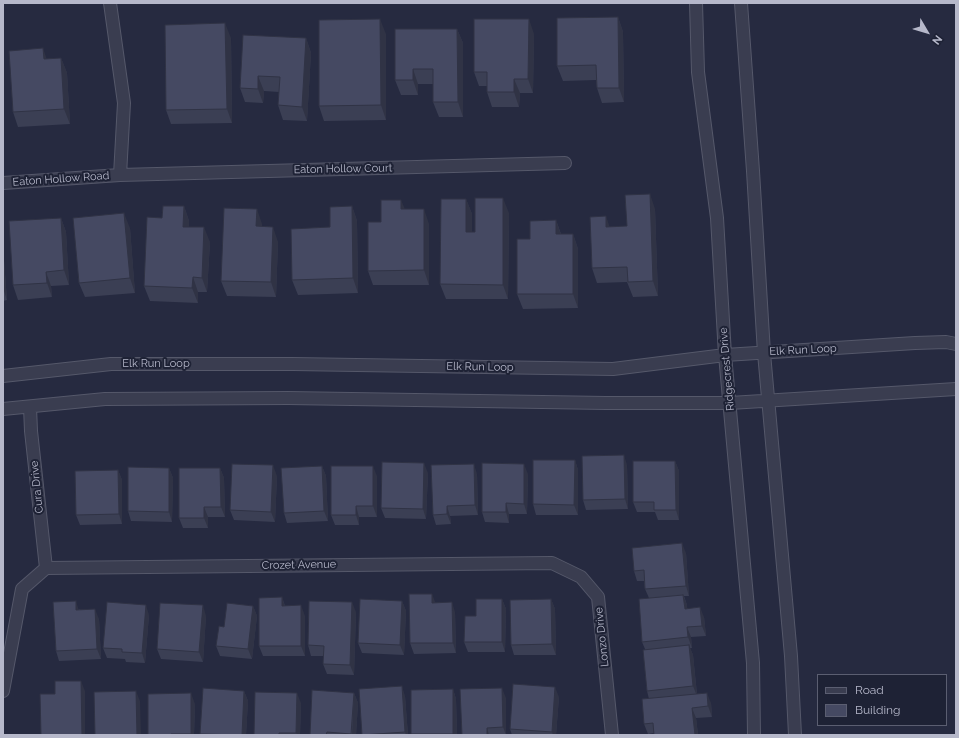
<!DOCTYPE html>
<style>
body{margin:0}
#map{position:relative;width:959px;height:738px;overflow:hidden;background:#262a40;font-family:Raleway,sans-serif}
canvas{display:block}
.frame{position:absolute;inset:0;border:4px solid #b6b8ca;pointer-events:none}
.legend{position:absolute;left:817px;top:674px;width:130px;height:52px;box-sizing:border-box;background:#1e2235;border:1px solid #5b5e71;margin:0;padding:5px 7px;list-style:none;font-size:12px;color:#b6b8ca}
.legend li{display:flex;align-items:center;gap:8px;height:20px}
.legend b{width:20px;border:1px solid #5b5e71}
.north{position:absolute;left:907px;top:12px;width:40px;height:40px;-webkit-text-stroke:3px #1e2235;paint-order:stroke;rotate:128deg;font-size:11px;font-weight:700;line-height:16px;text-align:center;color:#b6b8ca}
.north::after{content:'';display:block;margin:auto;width:14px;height:18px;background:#b6b8ca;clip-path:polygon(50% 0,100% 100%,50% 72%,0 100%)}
</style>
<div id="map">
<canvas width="959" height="738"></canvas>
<div class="frame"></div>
<ul class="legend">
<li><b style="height:5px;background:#3a3d50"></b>Road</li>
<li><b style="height:11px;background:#454962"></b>Building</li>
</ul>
<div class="north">N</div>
</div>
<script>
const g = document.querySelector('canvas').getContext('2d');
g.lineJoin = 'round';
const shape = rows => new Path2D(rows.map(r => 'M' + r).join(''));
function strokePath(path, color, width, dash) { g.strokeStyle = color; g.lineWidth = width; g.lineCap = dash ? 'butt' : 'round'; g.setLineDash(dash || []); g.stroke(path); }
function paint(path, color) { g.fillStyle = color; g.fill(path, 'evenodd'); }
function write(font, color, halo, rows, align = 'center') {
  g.font = font + ' Raleway,sans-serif'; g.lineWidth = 4; g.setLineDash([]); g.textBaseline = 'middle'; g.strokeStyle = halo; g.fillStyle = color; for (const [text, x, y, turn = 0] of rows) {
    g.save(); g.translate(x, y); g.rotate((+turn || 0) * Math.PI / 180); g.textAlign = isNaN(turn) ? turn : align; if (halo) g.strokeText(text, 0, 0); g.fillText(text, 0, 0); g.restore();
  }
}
const minor = shape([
 [110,3,124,103,120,175],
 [696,3,698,72,717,218,725,355,753,663,754,735],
 [741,3,753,171,764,353,791,656,795,735],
 [3,183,120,175,565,163],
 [3,376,111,364,293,364,613,369,725,355,915,343,946,342,956,344],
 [30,407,31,431,46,568],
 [3,409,105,399,288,398,606,403,730,403,956,389],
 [46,568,552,563,581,577,598,597,612,735],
 [3,691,22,589,46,568]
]);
const wall = shape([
 [618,17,623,32,624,102,602,103,597,88,596,80,563,81,557,66],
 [457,29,463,43,463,117,439,117,433,102,433,84,418,84,418,95,401,95,395,80],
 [386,34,386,120,324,121,319,106],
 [534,34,533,93,520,93,519,107,492,107,487,92,487,86,479,86,474,72],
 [231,38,232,123,171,124,166,110],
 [306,38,311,53,307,121,283,120,278,105,279,92,264,91,263,103,245,102,240,88],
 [61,58,67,73,70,124,18,127,13,112,47,59],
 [466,199,472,214,472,232,475,232,509,213,508,299,446,299,440,284],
 [184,206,189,221,189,227,210,242,207,292,198,292,198,303,150,301,144,286,162,218],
 [352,206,357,221,358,293,298,295,292,280,330,227],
 [405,209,429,224,429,285,373,285,368,271,381,222],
 [655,209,658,296,633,297,627,282,597,283,592,268,610,227,627,226],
 [61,218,66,232,69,285,51,286,52,297,18,300,13,285],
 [556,220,561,234,573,234,578,249,578,308,523,309,517,294,530,239],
 [262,224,262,227,278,242,276,297,227,296,221,281],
 [130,228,135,293,85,297,79,283],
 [3,247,7,300,3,301],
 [575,460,578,470,578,515,536,515,533,504],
 [675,461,679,471,679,520,658,520,655,512,637,512,633,502],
 [627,465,628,509,586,510,583,500],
 [322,466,326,476,328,521,287,523,284,513],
 [169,468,173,478,172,522,131,521,128,511],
 [220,468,224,478,225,517,208,517,208,528,183,528,179,518],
 [118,470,122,480,122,524,80,525,76,515],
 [428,473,426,519,385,518,381,508],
 [477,474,478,515,450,516,451,524,436,525,433,515],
 [528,474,527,514,509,514,509,523,485,522,482,512],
 [277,476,275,522,234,520,230,510],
 [377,476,377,517,359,517,359,525,335,525,331,515],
 [686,553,689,596,684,596,687,605,687,608,704,617,706,636,691,637,692,648,690,648,693,655,697,694,711,703,712,717,696,718,698,735,654,735,654,733,648,734,644,724,649,699,647,691,645,649,642,642,649,598,645,589,644,581,637,581,634,571],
 [282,597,285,606,305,616,305,656,263,656,259,646],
 [502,599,506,609,505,652,468,652,464,642,476,616],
 [551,599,555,609,556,655,514,655,511,645],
 [402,601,406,611,404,655,362,653,358,643],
 [435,603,455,612,456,653,414,654,410,643],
 [253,606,257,616,252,659,220,656,216,646,224,627],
 [79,609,99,619,101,659,59,661,56,651],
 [356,612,354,675,327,674,323,664,324,656,311,656,308,645],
 [149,615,145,663,126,662,125,659,107,658,103,648],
 [206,616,203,662,161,659,157,649],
 [453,689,456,699,457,735,412,735,411,734],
 [244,691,248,701,246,735,201,735,200,734],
 [354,693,358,703,356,735,310,735],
 [405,696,408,735,362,735],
 [559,697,556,735,512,735,510,729],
 [506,698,506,735,462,735],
 [301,703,300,735,254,735],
 [195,704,194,735,148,735]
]);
const shadedWall = shape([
 [618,17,623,32,624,102,619,88],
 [380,19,386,34,386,120,381,105],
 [529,19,534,34,533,93,528,79],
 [225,23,231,38,232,123,227,109],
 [457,29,463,43,463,117,458,102],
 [306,38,311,53,307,121,302,107],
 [43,48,48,63,44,59],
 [61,58,67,73,70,124,64,109],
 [413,69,418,84,418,95,413,80],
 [258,76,264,91,263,103,258,89],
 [514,79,520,93,519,107,514,92],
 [650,194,655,209,658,296,653,281],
 [503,198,509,213,508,299,503,285],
 [466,199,472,214,472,247,466,232],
 [401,200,407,214,401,209],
 [184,206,189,221,189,241,183,227],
 [352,206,357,221,358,293,353,278],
 [257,209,262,224,262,241,256,226],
 [424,209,429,224,429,285,424,270],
 [124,213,130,228,135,293,130,278],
 [606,216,611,231,606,227],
 [61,218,66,232,69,285,64,270],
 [556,220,561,235,556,234],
 [204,227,210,242,207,292,202,278],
 [273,227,278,242,276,297,271,282],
 [573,234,578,249,578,308,573,294],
 [3,247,7,300,3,288],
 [46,272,51,286,52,297,47,283],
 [193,277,198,292,198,303,192,288],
 [624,455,627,465,628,509,625,499],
 [575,460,578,470,578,515,574,505],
 [675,461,679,471,679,520,676,510],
 [424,463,428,473,426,519,423,509],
 [474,464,477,474,478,515,475,505],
 [524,464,528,474,527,514,524,504],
 [273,465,277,476,275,522,271,512],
 [322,466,326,476,328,521,324,511],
 [373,466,377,476,377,517,373,506],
 [169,468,173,478,172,522,169,512],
 [220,468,224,478,225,517,221,507],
 [118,470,122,480,122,524,119,514],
 [506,503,509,514,509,523,506,512],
 [356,506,359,517,359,525,356,515],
 [447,506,450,516,451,524,447,514],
 [204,507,208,517,208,528,204,518],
 [682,543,686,553,689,596,686,586],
 [432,594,436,604,432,603],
 [683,595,687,605,688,619,685,609],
 [282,597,285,607,282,606],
 [502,599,506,609,505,652,502,642],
 [551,599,555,609,556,655,552,644],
 [76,601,79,611,76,610],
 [402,601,406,611,404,655,400,645],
 [352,602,356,612,354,675,350,665],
 [452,602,455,612,456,653,453,643],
 [146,605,149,615,145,663,142,653],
 [203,605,206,616,203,662,199,652],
 [301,605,305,616,305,656,301,646],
 [253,606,257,616,252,659,248,649],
 [700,607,704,617,706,636,702,626],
 [95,609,99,619,101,659,97,649],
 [687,627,691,637,692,648,688,637],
 [689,645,693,655,697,696,693,686],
 [81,681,85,691,85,735,82,735],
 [402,686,405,696,408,735,406,735,405,732],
 [555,687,559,697,556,735,553,735,552,732],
 [502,688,506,698,506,735,503,727],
 [453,689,456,699,457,735,454,735,453,734],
 [136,691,140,701,141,735,137,735],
 [244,691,248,701,246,735,242,735],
 [191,693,195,704,194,735,191,735],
 [297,693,301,703,300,735,297,735,296,733],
 [354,693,358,703,356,735,352,735],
 [707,693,711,703,712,717,708,706],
 [692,708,696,718,698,735,695,735],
 [487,728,489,735,487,735]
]);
const building = shape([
 [618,17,619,88,597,88,596,65,557,66,557,18,618,17],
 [380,19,381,105,319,106,319,20,380,19],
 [474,19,529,19,528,79,514,79,514,92,487,92,487,72,474,72,474,19],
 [225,23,227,109,166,110,165,25,225,23],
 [395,29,457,29,458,102,433,102,433,69,413,69,413,80,395,80,395,29],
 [243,35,306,38,302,107,278,105,280,77,258,76,258,89,240,88,243,35],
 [43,48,44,59,61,58,64,109,13,112,9,51,43,48],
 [650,194,653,281,628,282,627,267,592,268,590,217,606,216,606,227,627,226,625,195,650,194],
 [475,198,503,198,503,285,440,284,441,199,466,199,466,232,475,232,475,198],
 [381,200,401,200,401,209,424,209,424,270,368,271,368,222,381,222,381,200],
 [163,206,184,206,183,227,204,227,202,278,193,277,192,288,144,286,147,217,162,218,163,206],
 [352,206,353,278,292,280,291,229,330,227,330,207,352,206],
 [224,208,257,209,256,226,273,227,271,282,221,281,224,208],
 [124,213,130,278,79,283,73,218,124,213],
 [61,218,64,270,46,272,47,283,13,285,9,221,61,218],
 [556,220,556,234,573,234,573,294,517,294,517,239,530,239,530,221,556,220],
 [624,455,625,499,583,500,582,456,624,455],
 [533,460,575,460,574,505,533,504,533,460],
 [633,461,675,461,676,510,654,510,654,502,633,502,633,461],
 [382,462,424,463,423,509,381,508,382,462],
 [482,463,524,464,524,504,506,503,506,512,482,512,482,463],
 [232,464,273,465,271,512,230,510,232,464],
 [474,464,475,505,447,506,447,514,433,515,431,465,474,464],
 [322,466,324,511,284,513,281,468,322,466],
 [331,466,373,466,373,506,356,506,356,515,331,515,331,466],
 [128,467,169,468,169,512,128,511,128,467],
 [179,468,220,468,221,507,204,507,204,518,179,518,179,468],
 [118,470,119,514,76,515,75,471,118,470],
 [682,543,686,586,645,589,644,570,634,571,632,548,682,543],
 [409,594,432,594,432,603,452,602,453,643,410,643,409,594],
 [683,595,685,609,700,607,702,626,687,627,688,637,642,642,639,599,683,595],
 [282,597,282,606,301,605,301,646,259,646,259,598,282,597],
 [360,599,402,601,400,645,358,643,360,599],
 [476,599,502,599,502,642,464,642,465,616,476,616,476,599],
 [551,599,552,644,511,645,510,600,551,599],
 [76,601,76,610,95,609,97,649,56,651,53,602,76,601],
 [309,601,352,602,350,665,323,664,324,646,308,645,309,601],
 [107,602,146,605,142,653,122,652,122,649,103,648,107,602],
 [160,603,203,605,199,652,157,649,160,603],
 [227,603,253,606,248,649,216,646,219,626,224,627,227,603],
 [689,645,693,686,647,691,643,650,689,645],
 [55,681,81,681,82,735,41,735,40,694,55,694,55,681],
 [513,684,555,687,552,732,510,729,513,684],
 [402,686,405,732,362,735,359,689,402,686],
 [203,688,244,691,242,735,200,734,203,688],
 [502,688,503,727,487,728,487,735,462,735,460,689,502,688],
 [453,689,453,734,411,734,411,690,453,689],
 [312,690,354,693,351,734,327,732,326,735,310,735,312,690],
 [136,691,137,735,95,735,94,692,136,691],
 [255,692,297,693,296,733,279,733,279,735,254,735,255,692],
 [191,693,191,734,171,734,171,735,148,735,148,694,191,693],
 [707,693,708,706,692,708,695,735,654,735,653,723,644,724,642,699,707,693]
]);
const streetNames = [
 ["Eaton Hollow Court",343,169,-1],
 ["Eaton Hollow Road",61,179,-4],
 ["Elk Run Loop",803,350,-3],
 ["Elk Run Loop",156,364],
 ["Elk Run Loop",480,367,1],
 ["Ridgecrest Drive",727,369,-95],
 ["Cura Drive",37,487,-96],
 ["Crozet Avenue",299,565,-1],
 ["Lonzo Drive",602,637,-96]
];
strokePath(minor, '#55586a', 14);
strokePath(minor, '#3a3d50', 12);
paint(wall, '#3b3f54');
paint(shadedWall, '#303345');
paint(building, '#454962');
strokePath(building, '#303345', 1);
write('11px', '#b6b8ca', '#1e2235', streetNames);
</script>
